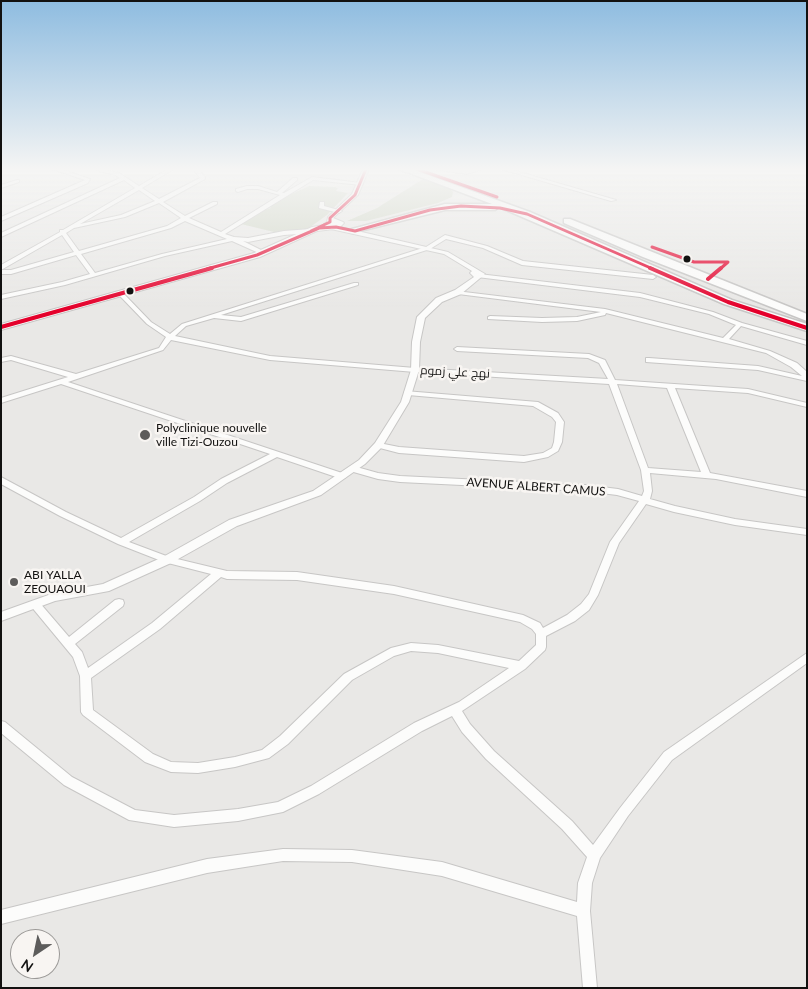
<!DOCTYPE html>
<meta charset="utf-8">
<style>
body{margin:0}
#map{position:relative;width:808px;height:989px;overflow:hidden;background:#e9e8e6;font-family:Lato,sans-serif}
canvas{display:block}
.frame{position:absolute;inset:0;border:2px solid #121110;pointer-events:none}
.north{position:absolute;left:10px;top:929px;width:50px;height:50px;box-sizing:border-box;background:#f8f5f2;border:1px solid #9c9a98;border-radius:50%;rotate:214deg;font-size:14px;font-weight:700;line-height:20px;text-align:center;color:#121110}
.north::after{content:'';display:block;margin:auto;width:18px;height:22px;background:#5d5c5b;clip-path:polygon(50% 0,100% 100%,50% 72%,0 100%)}
</style>
<div id="map">
<canvas width="808" height="989"></canvas>
<div class="frame"></div>
<div class="north">N</div>
</div>
<script>
const g = document.querySelector('canvas').getContext('2d');
g.lineJoin = 'round';
function paint(path, color) { g.fillStyle = color; g.fill(path, 'evenodd'); }
const shape = rows => new Path2D(rows.map(r => 'M' + r).join(''));
function strokePath(path, color, width, dash) { g.strokeStyle = color; g.lineWidth = width; g.lineCap = dash ? 'butt' : 'round'; g.setLineDash(dash || []); g.stroke(path); }
function write(font, color, halo, rows, align = 'center') {
  g.font = font + ' Lato,Cairo,sans-serif'; g.lineWidth = 5; g.setLineDash([]); g.textBaseline = 'middle'; g.strokeStyle = halo; g.fillStyle = color; for (const [text, x, y, turn = 0] of rows) {
    g.save(); g.translate(x, y); g.rotate((+turn || 0) * Math.PI / 180); g.textAlign = isNaN(turn) ? turn : align; if (halo) g.strokeText(text, 0, 0); g.fillText(text, 0, 0); g.restore();
  }
}
const green = shape([
 [423,179,450,188,453,192,452,197,438,203,366,221,347,221,377,208],
 [309,186,335,187,338,188,336,191,348,193,327,215,309,228,299,231,278,233,241,224,255,213,271,208,270,207,274,202]
]);
const minor = shape([
 [52,169,60,169,90,179,88,183,1,221,1,217,85,180,52,169],
 [92,169,101,169,119,173,139,186,168,169,174,169,142,188,159,199,200,178,193,169,198,169,205,177,205,179,163,202,185,216,213,202,217,202,217,204,189,218,221,232,280,195,258,189,247,189,238,192,236,191,236,189,247,186,258,186,277,192,293,178,297,178,297,180,282,193,284,193,312,177,361,183,363,184,361,185,313,180,225,234,234,237,248,238,284,231,311,229,314,231,311,233,284,235,248,242,243,241,265,252,265,254,261,254,232,241,165,256,65,285,1,299,1,295,62,282,90,274,76,255,11,274,1,274,1,270,11,270,74,252,62,235,1,270,1,265,60,232,60,230,63,230,135,188,124,180,1,237,1,233,120,178,115,175,92,169],
 [139,190,155,201,121,215,80,224,139,190],
 [159,203,181,218,167,226,79,251,66,233,74,228,125,217,159,203],
 [185,221,227,239,162,254,95,273,81,254,171,228,185,221],
 [501,169,509,169,616,200,611,201,501,169],
 [17,180,19,180,19,182,1,188,1,185,17,180],
 [320,202,324,202,324,206,342,211,339,213,319,208,320,202],
 [445,235,487,246,523,261,653,275,656,277,653,279,522,265,483,248,446,239,430,249,221,315,241,317,354,283,358,283,358,285,241,321,214,318,186,326,175,336,270,356,415,368,608,379,599,363,588,358,457,351,454,349,457,347,589,354,605,360,615,380,748,389,807,403,807,407,748,393,675,388,710,473,807,491,807,497,716,479,650,473,652,491,650,499,675,506,735,519,807,529,807,535,735,525,674,512,646,504,619,543,598,595,589,610,575,621,546,636,546,647,545,650,525,669,462,711,470,724,494,751,572,821,593,845,620,808,664,752,807,653,807,663,672,760,628,816,600,858,592,883,590,911,597,988,583,988,577,916,442,876,352,862,283,861,207,873,1,924,1,910,207,859,283,849,352,850,442,862,577,902,578,883,587,857,562,829,486,759,462,732,452,716,422,731,319,794,283,812,238,821,174,827,129,820,64,785,1,733,1,721,5,722,72,777,135,810,174,815,238,809,278,802,311,786,414,723,459,702,509,668,438,653,411,651,394,656,352,680,288,744,269,758,235,767,198,773,171,772,145,762,83,715,81,712,80,676,73,657,30,605,31,602,35,601,39,602,69,637,115,600,119,599,123,600,124,603,123,606,75,644,82,652,88,668,152,623,211,574,164,562,118,544,60,516,1,484,1,477,66,512,121,538,194,497,221,479,270,454,61,384,1,403,1,398,68,377,11,360,1,362,1,358,11,356,76,374,159,348,166,337,147,324,119,295,119,293,123,293,151,322,170,334,182,324,426,247,445,235],
 [171,340,270,360,415,372,609,384,641,470,644,491,642,496,618,489,585,485,400,476,378,473,353,466,350,467,349,469,350,471,378,479,400,482,585,491,617,495,639,501,610,542,589,594,581,604,567,615,543,628,540,623,523,615,394,586,297,572,227,571,169,557,129,542,200,501,227,483,277,457,339,478,345,478,346,476,345,474,68,382,163,350,171,340],
 [617,384,667,388,701,472,648,468,617,384],
 [221,577,227,579,297,580,394,594,520,622,532,629,536,634,536,645,519,661,438,645,411,643,391,648,344,674,280,736,262,750,235,757,198,763,171,762,153,754,93,710,91,678,160,629,221,577],
 [479,274,640,293,713,312,742,323,807,341,807,345,741,326,729,339,770,351,797,363,807,372,807,381,758,370,646,362,646,358,649,358,758,366,802,376,791,367,766,353,606,313,605,315,577,321,542,322,488,319,488,317,490,316,542,318,577,317,601,312,458,294,456,293,456,291,605,309,723,338,736,325,709,314,640,297,477,277,476,276,479,274],
 [405,391,538,402,558,413,564,422,562,442,558,451,548,457,524,462,399,453,376,447,375,445,379,443,399,447,524,456,543,453,552,448,554,442,556,422,552,417,533,406,408,395,404,393,405,391]
]);
const tertiary = shape([
 [363,169,369,169,358,195,333,218,343,222,344,223,340,227,448,252,485,274,461,294,442,302,425,318,420,342,419,370,409,402,382,447,365,464,321,495,237,526,171,563,109,591,55,601,1,621,1,612,54,593,103,584,163,557,229,520,313,491,359,460,375,443,401,402,411,370,412,342,417,317,436,298,455,290,474,277,470,273,472,271,444,254,331,229,325,225,324,224,327,222,328,217,352,194,363,169],
 [434,169,467,170,481,169,467,174,434,169]
]);
const primary = shape([
 [331,224,335,227,334,229,317,231,260,257,1,330,1,324,254,253,312,227,331,224]
]);
const motorway = shape([
 [399,169,411,169,530,212,732,300,807,324,807,331,724,304,499,207,495,210,445,210,352,233,352,229,445,204,492,204,399,169],
 [564,219,570,219,807,314,807,321,643,257,564,223,564,219]
]);
const bus1Far1 = shape([
 [417,169,497,197],
 [311,231,330,222,330,218,355,195,366,169],
 [652,247,694,262,728,262,720,269],
 [207,269,257,255,319,228,336,227,355,231,430,210,461,206,500,208,527,214,653,269]
]);
const bus1 = shape([
 [650,268,728,302,807,328],
 [708,279,721,268],
 [1,327,212,268]
]);
const markers = [
 [687,259,4.5,"#121110"],
 [130,291,4.5,"#121110"],
 [145,435,6,"#5d5c5b"],
 [14,582,5,"#5d5c5b"]
];
const streetNames = [
 ["نهج علي زموم",455,372,3],
 ["AVENUE ALBERT CAMUS",536,487,4]
];
const poiNames = [
 ["Polyclinique nouvelle",156,428],
 ["ville Tizi-Ouzou",156,442],
 ["ABI YALLA",24,575],
 ["ZEOUAOUI",24,589]
];
paint(green, '#cfd5c5');
strokePath(minor, '#c7c6c5', 2);
strokePath(tertiary, '#c7c6c5', 2);
strokePath(primary, '#c7c6c5', 2);
strokePath(motorway, '#c7c6c5', 3);
paint(minor, '#fcfcfb');
paint(tertiary, '#fcfcfb');
paint(primary, '#fcfcfb');
paint(motorway, '#fcfcfb');
strokePath(bus1Far1, '#e4002b', 3);
strokePath(bus1, '#e4002b', 4);
const sky = g.createLinearGradient(0, 0, 0, 308);
sky.addColorStop(0, '#8ebce0');
sky.addColorStop(0.55, '#f5f5f4');
sky.addColorStop(1, '#f5f5f400');
g.fillStyle = sky;
g.fillRect(0, 0, 808, 308);
for (const [x, y, r, color] of markers) { const dot = new Path2D(); dot.arc(x, y, r, 0, 2 * Math.PI); g.fillStyle = color; g.fill(dot); strokePath(dot, '#f8f5f2', 2); }
write('12px', '#121110', '#f8f5f2', streetNames);
write('12px', '#121110', '#f8f5f2', poiNames, 'left');
</script>
